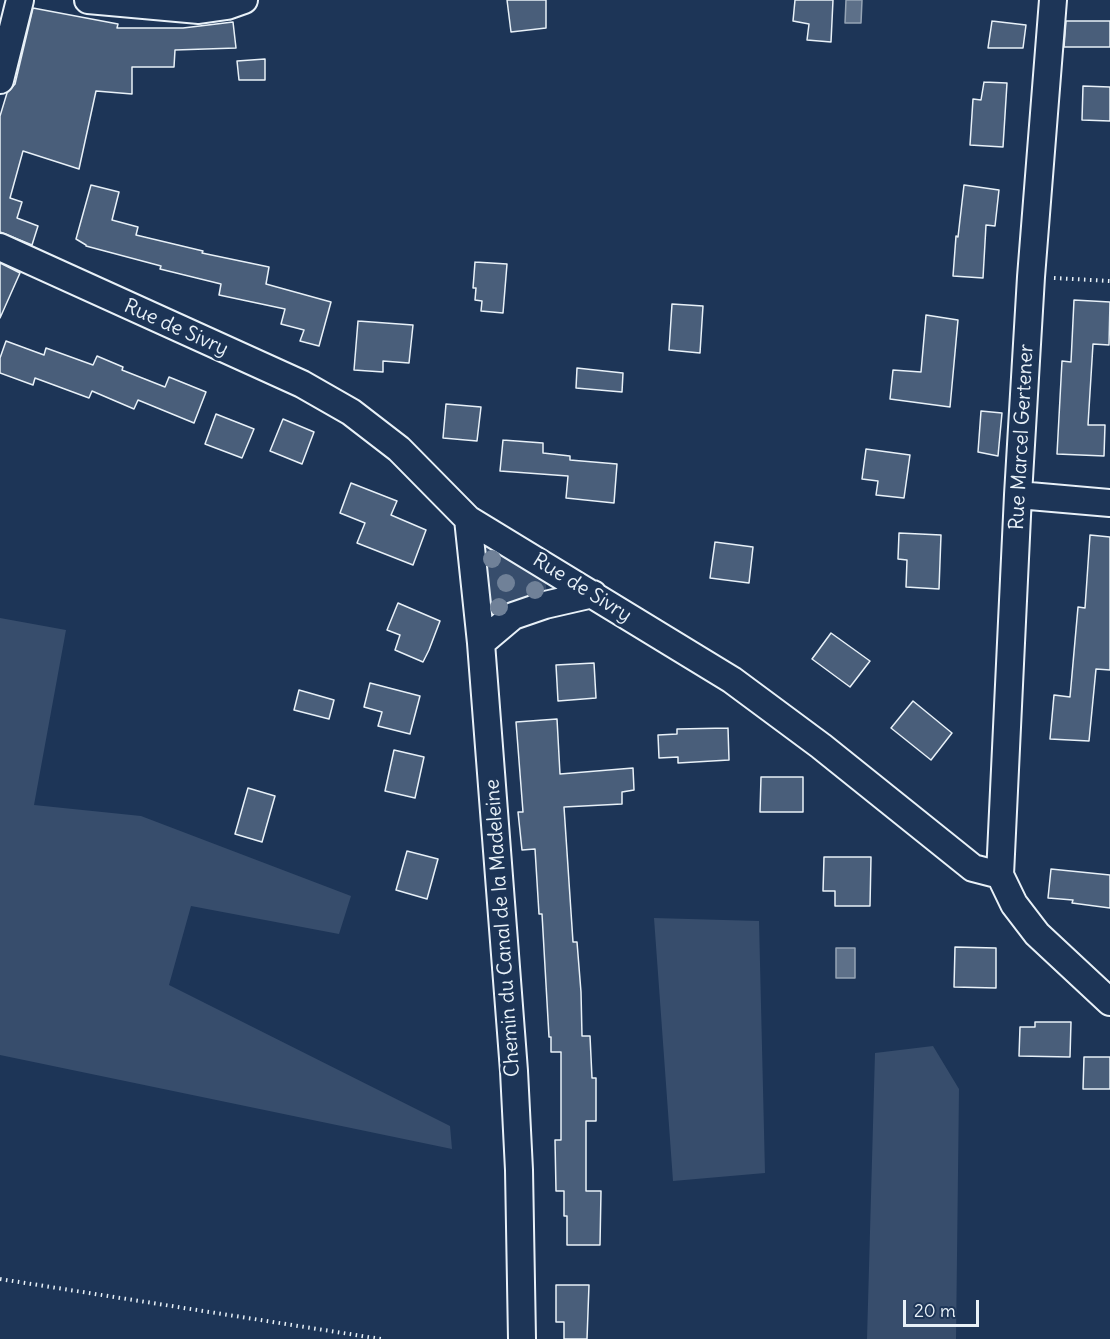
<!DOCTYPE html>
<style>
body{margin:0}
#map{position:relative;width:1110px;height:1339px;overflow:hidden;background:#1d3557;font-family:Delius,sans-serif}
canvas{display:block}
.scale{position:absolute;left:903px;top:1300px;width:76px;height:27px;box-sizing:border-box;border:3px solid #e8f1f8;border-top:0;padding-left:8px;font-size:18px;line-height:21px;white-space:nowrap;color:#e8f1f8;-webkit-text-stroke:4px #1d3557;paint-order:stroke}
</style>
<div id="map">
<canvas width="1110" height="1339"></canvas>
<div class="scale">20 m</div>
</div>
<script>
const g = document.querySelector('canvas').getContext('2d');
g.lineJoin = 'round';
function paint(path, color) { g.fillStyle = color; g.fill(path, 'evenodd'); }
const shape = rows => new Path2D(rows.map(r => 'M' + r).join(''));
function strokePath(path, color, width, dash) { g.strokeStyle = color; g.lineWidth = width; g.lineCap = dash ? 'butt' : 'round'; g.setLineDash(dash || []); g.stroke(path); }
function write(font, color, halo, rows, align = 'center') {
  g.font = font + ' Delius,sans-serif'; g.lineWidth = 6; g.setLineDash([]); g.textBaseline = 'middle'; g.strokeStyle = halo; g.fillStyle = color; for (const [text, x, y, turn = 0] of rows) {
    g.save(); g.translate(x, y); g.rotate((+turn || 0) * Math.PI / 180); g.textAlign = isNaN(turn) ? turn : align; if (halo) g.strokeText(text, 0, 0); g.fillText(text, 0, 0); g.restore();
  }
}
const green = shape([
 [485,548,491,548,542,581,546,584,546,593,496,614,491,612,487,608,481,551],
 [0,618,66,630,34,805,141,816,351,896,339,934,191,906,169,985,450,1126,452,1149,0,1055],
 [654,918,759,921,765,1173,673,1181],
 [933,1046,959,1089,956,1339,867,1339,875,1053]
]);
const water = shape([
 [846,0,862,0,861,23,845,23,846,0],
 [836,948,855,948,855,978,836,978,836,948]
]);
const building = shape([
 [507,0,546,0,546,28,511,32,507,0],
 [795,0,833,0,831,42,807,40,809,24,793,21,795,0],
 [33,8,118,24,117,28,183,28,233,22,236,48,175,50,174,67,132,67,132,94,96,91,79,169,23,151,10,198,22,202,17,218,38,226,32,245,0,232,0,116,7,93,15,84,33,8],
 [992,21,1026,25,1023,48,988,48,992,21],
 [1066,21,1110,21,1110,47,1064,47,1066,21],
 [265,59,265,80,239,80,237,61,265,59],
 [984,82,1007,83,1003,147,970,145,973,99,981,100,984,82],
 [1083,86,1110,87,1110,121,1082,120,1083,86],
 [91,185,119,192,112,220,138,227,136,235,203,251,202,253,269,267,266,284,331,302,319,346,300,341,304,330,281,324,285,309,219,295,221,284,160,269,161,266,86,246,86,245,76,239,91,185],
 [964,185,999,190,995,226,986,225,983,278,953,276,956,236,958,237,964,185],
 [475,262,507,264,503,313,481,311,482,301,475,300,476,288,473,288,475,262],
 [0,263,20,273,0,318,0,263],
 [1074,300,1110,302,1109,345,1093,344,1088,425,1105,425,1104,456,1057,454,1062,361,1071,362,1074,300],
 [672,304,703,306,700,353,669,350,672,304],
 [926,315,958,320,950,407,890,399,893,370,921,372,926,315],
 [358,321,413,325,409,363,383,361,383,372,354,370,358,321],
 [6,341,44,355,46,348,93,365,97,356,123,367,122,370,165,387,169,377,206,392,194,423,138,400,134,409,92,391,89,398,35,378,33,385,0,373,0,358,6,341],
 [577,368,623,373,622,392,576,388,577,368],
 [446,404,481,407,477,441,443,438,446,404],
 [981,411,1002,413,998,456,978,452,981,411],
 [216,414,254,429,242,458,205,444,216,414],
 [283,419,314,432,302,464,270,451,283,419],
 [503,440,543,443,543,453,570,456,570,460,617,464,614,503,566,498,568,476,500,471,503,440],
 [866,449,910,455,904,498,876,495,878,481,862,479,866,449],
 [351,483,397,501,391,515,426,530,413,565,357,543,365,523,340,513,351,483],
 [899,533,941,535,939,589,906,587,907,560,898,559,899,533],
 [1090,535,1110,537,1110,670,1096,669,1089,741,1050,739,1054,695,1070,697,1078,607,1085,608,1090,535],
 [715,542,753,547,749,583,710,578,715,542],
 [398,603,440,621,429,650,423,662,395,650,400,635,387,630,398,603],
 [831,633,870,661,850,687,812,659,831,633],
 [594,663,596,698,558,701,556,665,594,663],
 [370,683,420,696,410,734,378,726,382,712,364,707,370,683],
 [299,690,334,700,329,719,294,710,299,690],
 [913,701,952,733,931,760,891,728,913,701],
 [557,719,560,774,633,768,634,790,622,792,622,804,564,807,573,942,577,942,581,992,582,1036,590,1036,592,1078,596,1078,596,1121,586,1121,586,1191,601,1191,600,1245,567,1245,567,1216,564,1216,564,1191,556,1191,555,1140,561,1140,561,1052,551,1052,551,1037,549,1037,542,914,539,914,535,849,522,850,518,812,523,812,516,722,557,719],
 [728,728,729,760,678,763,678,757,659,758,658,735,677,734,677,729,728,728],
 [394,750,424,757,415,798,385,791,394,750],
 [761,777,803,777,803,812,760,812,761,777],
 [248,788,275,796,262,842,235,834,248,788],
 [407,851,438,859,427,899,396,890,407,851],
 [824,857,871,857,870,906,835,906,835,891,823,891,824,857],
 [1051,869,1110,875,1110,908,1072,903,1073,900,1048,898,1051,869],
 [955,947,996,948,996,988,954,987,955,947],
 [1035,1022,1071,1022,1070,1057,1019,1056,1020,1027,1035,1027,1035,1022],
 [1084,1057,1110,1057,1110,1089,1083,1089,1084,1057],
 [556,1285,589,1285,587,1339,564,1339,564,1322,556,1322,556,1285]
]);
const path = shape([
 [1054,278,1110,281],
 [0,1279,381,1339]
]);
const minor = shape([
 [88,0,199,10,227,6,244,0],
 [1053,0,1031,277,1018,495,1000,875,1014,904,1037,934,1110,1002],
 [0,80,20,0],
 [0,247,302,384,351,412,399,449,468,519,732,680,821,746,973,868,1000,875],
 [1018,495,1110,503],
 [468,519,481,643,514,1071,519,1170,522,1339],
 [481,643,513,616,545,605,593,594]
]);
const trees = [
 [492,559],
 [506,583],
 [535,590],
 [499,607]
];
const streetNames = [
 ["Rue de Sivry",176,328,24],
 ["Rue Marcel Gertener",1022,437,-87],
 ["Rue de Sivry",582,588,32],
 ["Chemin du Canal de la Madeleine",503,928,-94]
];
paint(green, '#374d6c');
paint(water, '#5d7089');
strokePath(water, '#95a4b5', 1.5);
paint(building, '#495e7a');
strokePath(building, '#e8f1f8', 1.5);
strokePath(minor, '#e8f1f8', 30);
strokePath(path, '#e8f1f8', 4, [1.5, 4.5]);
strokePath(minor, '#1d3557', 26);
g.fillStyle = '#708198';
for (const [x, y] of trees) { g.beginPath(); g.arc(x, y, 9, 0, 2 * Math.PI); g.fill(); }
write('20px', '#e8f1f8', '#1d3557', streetNames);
</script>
